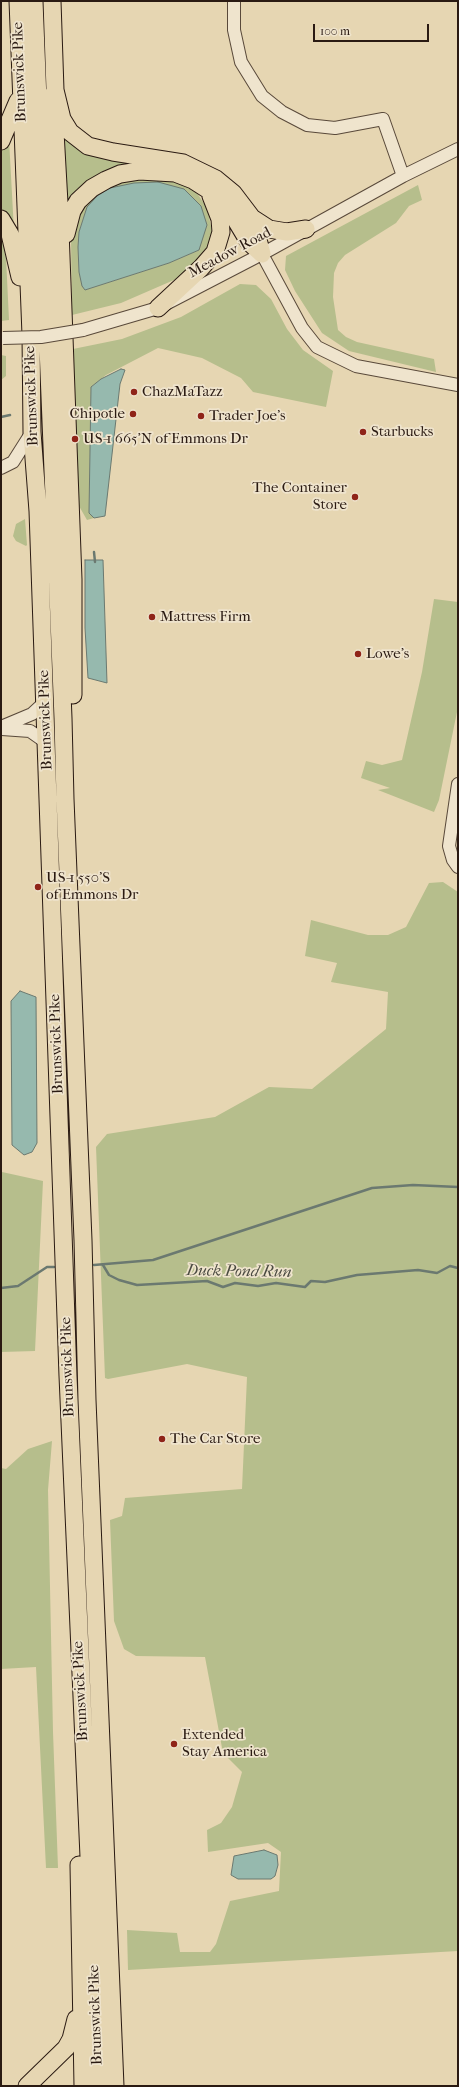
<!DOCTYPE html>
<style>
body{margin:0}
#map{position:relative;width:459px;height:2087px;overflow:hidden;background:#e6d6b2;font-family:"IM FELL French Canon",serif}
canvas{display:block}
.frame{position:absolute;inset:0;border:2px solid #2a1a12;pointer-events:none}
.scale{position:absolute;left:313px;top:24px;width:116px;height:18px;box-sizing:border-box;border:2px solid #2a1a12;border-top:0;padding-left:5px;font-size:12px;line-height:14px;white-space:nowrap;color:#2a1a12;-webkit-text-stroke:3px #efe4cd;paint-order:stroke}
</style>
<div id="map">
<canvas width="459" height="2087"></canvas>
<div class="frame"></div>
<div class="scale">100 m</div>
</div>
<script>
const g = document.querySelector('canvas').getContext('2d');
g.lineJoin = 'round';
function paint(path, color) { g.fillStyle = color; g.fill(path, 'evenodd'); }
const shape = rows => new Path2D(rows.map(r => 'M' + r).join(''));
function strokePath(path, color, width, dash) { g.strokeStyle = color; g.lineWidth = width; g.lineCap = dash ? 'butt' : 'round'; g.setLineDash(dash || []); g.stroke(path); }
function write(font, color, halo, rows, align = 'center') {
  g.font = font + ' "IM FELL French Canon",serif'; g.lineWidth = 3.5; g.setLineDash([]); g.textBaseline = 'middle'; g.strokeStyle = halo; g.fillStyle = color; for (const [text, x, y, turn = 0] of rows) {
    g.save(); g.translate(x, y); g.rotate((+turn || 0) * Math.PI / 180); g.textAlign = isNaN(turn) ? turn : align; if (halo) g.strokeText(text, 0, 0); g.fillText(text, 0, 0); g.restore();
  }
}
const green = shape([
 [60,129,139,163,66,207],
 [9,139,14,231,1,216,1,148],
 [145,176,177,180,195,190,207,208,213,235,204,259,174,280,121,303,72,315,71,239,84,204,101,186],
 [87,207,199,250,169,263,85,290,79,272,78,247,79,232],
 [418,185,422,200,409,206,396,223,345,255,338,263,334,273,333,297,338,330,346,337,357,342,434,359,436,372,349,351,322,333,295,291,285,270,286,256],
 [1,231,5,237,9,320,1,321],
 [240,284,256,285,271,299,287,329,303,350,333,371,326,407,253,392,241,378,202,358,158,348,106,375,91,387,89,513,94,518,87,520,79,506,73,349,122,339,181,317],
 [1,355,6,356,6,376,1,380],
 [25,519,27,545,26,546,16,541,13,536,16,524],
 [434,599,458,602,458,707,439,800,434,812,378,790,390,788,361,778,366,761,382,765,402,760,422,672],
 [443,882,458,892,458,1951,128,1970,127,1930,177,1933,180,1952,210,1952,216,1944,230,1901,279,1891,281,1852,268,1843,208,1852,207,1830,221,1823,232,1807,242,1772,223,1753,205,1657,136,1656,124,1649,114,1621,110,1520,122,1516,125,1498,242,1489,247,1377,187,1364,108,1379,105,1378,96,1147,107,1134,215,1117,269,1087,312,1089,386,1029,388,992,331,982,337,963,305,956,311,920,368,935,388,935,406,927,429,883],
 [2,1172,43,1181,35,1351,1,1352],
 [52,1441,48,1490,53,1732,58,1868,46,1868,36,1667,1,1669,1,1468,6,1469,28,1449]
]);
const water = shape([
 [158,182,184,189,201,206,207,225,199,250,169,263,85,290,82,286,79,272,78,247,79,232,87,207,97,196,110,188,134,183,158,182],
 [121,369,125,370,120,384,105,516,94,518,89,513,91,387,101,379,121,369],
 [85,560,103,560,107,683,88,678,85,628,85,560],
 [20,991,36,997,37,1143,32,1152,24,1155,12,1145,11,1001,20,991],
 [264,1850,277,1855,278,1865,275,1876,271,1879,238,1879,231,1875,234,1856,264,1850]
]);
const stream = shape([
 [1,417,10,415],
 [94,552,95,562],
 [94,1265,153,1260,372,1188,413,1185,458,1187],
 [103,1265,109,1275,119,1280,137,1285,207,1281,223,1287,235,1283,258,1286,276,1283,305,1287,311,1281,325,1282,357,1275,418,1270,437,1273,450,1266,458,1268],
 [1,1288,18,1286,47,1267,54,1267]
]);
const minor = shape([
 [234,1,234,30,241,62,262,96,282,112,307,125,335,128,383,119,403,176],
 [262,254,302,328,317,347,356,366,458,385],
 [83,330,158,308,262,254,403,176,458,149],
 [1,468,13,462,32,432],
 [1,727,32,714,45,702],
 [2,729,30,731,47,743],
 [458,784,449,846,453,860,458,867]
]);
const highway = shape([
 [18,1,31,335,32,432,38,511,68,1376,99,2086],
 [34,1,63,718,65,799,83,1240,87,1400,115,2086],
 [52,1,55,90,62,119,70,132,88,146,113,152,183,163,216,179,233,193,252,218,262,254],
 [55,90,53,96,59,203,73,579,73,695],
 [1,141,18,101],
 [252,218,269,229,287,232,306,229],
 [1,219,10,234,20,277],
 [66,234,72,211,78,201,92,188,106,180,120,174,139,171,175,173,193,180,218,196,231,212,249,242,262,254],
 [158,308,201,268,215,252,221,232,220,219,211,196],
 [79,1865,83,2086],
 [27,2086,66,2048,71,2039,76,2019]
]);
const minorBridge = shape([
 [3,338,41,337,83,330]
]);
const markers = [
 [134,392,4,"#8f2418"],
 [133,414,4,"#8f2418"],
 [201,416,4,"#8f2418"],
 [363,432,4,"#8f2418"],
 [75,439,4,"#8f2418"],
 [355,497,4,"#8f2418"],
 [152,617,4,"#8f2418"],
 [358,654,4,"#8f2418"],
 [38,887,4,"#8f2418"],
 [162,1439,4,"#8f2418"],
 [174,1744,4,"#8f2418"]
];
const streetNames = [
 ["Brunswick Pike",20,72,-92],
 ["Meadow Road",230,253,-28],
 ["Brunswick Pike",32,396,-92],
 ["Brunswick Pike",46,720,-92],
 ["Brunswick Pike",57,1044,-92],
 ["Brunswick Pike",68,1367,-92],
 ["Brunswick Pike",81,1691,-93],
 ["Brunswick Pike",96,2015,-92]
];
const poiNames = [
 ["ChazMaTazz",142,392],
 ["Chipotle",125,414,"right"],
 ["Trader Joe's",209,416],
 ["Starbucks",371,432],
 ["US-1 665'N of Emmons Dr",83,439],
 ["The Container",347,488,"right"],
 ["Store",347,505,"right"],
 ["Mattress Firm",160,617],
 ["Lowe's",366,654],
 ["US-1 550'S",46,878],
 ["of Emmons Dr",46,895],
 ["The Car Store",170,1439],
 ["Extended",182,1735],
 ["Stay America",182,1752]
];
const waterNames = [
 ["Duck Pond Run",239,1272,1]
];
paint(green, '#b6be8c');
paint(water, '#96b9ae');
strokePath(water, '#6b7970', 1);
strokePath(stream, '#6b7970', 2.5);
strokePath(minor, '#59493a', 14);
strokePath(highway, '#2a1a12', 19);
strokePath(minor, '#efe4cd', 12);
strokePath(highway, '#e6d6b2', 17);
strokePath(minorBridge, '#59493a', 14, []);
strokePath(minorBridge, '#efe4cd', 12);
for (const [x, y, r, color] of markers) { const dot = new Path2D(); dot.arc(x, y, r, 0, 2 * Math.PI); g.fillStyle = color; g.fill(dot); strokePath(dot, '#efe4cd', 1.5); }
write('15px', '#2a1a12', '#efe4cd', streetNames);
write('15px', '#2a1a12', '#efe4cd', poiNames, 'left');
write('italic 16px', '#4a4a41', '#efe4cd', waterNames);
</script>
